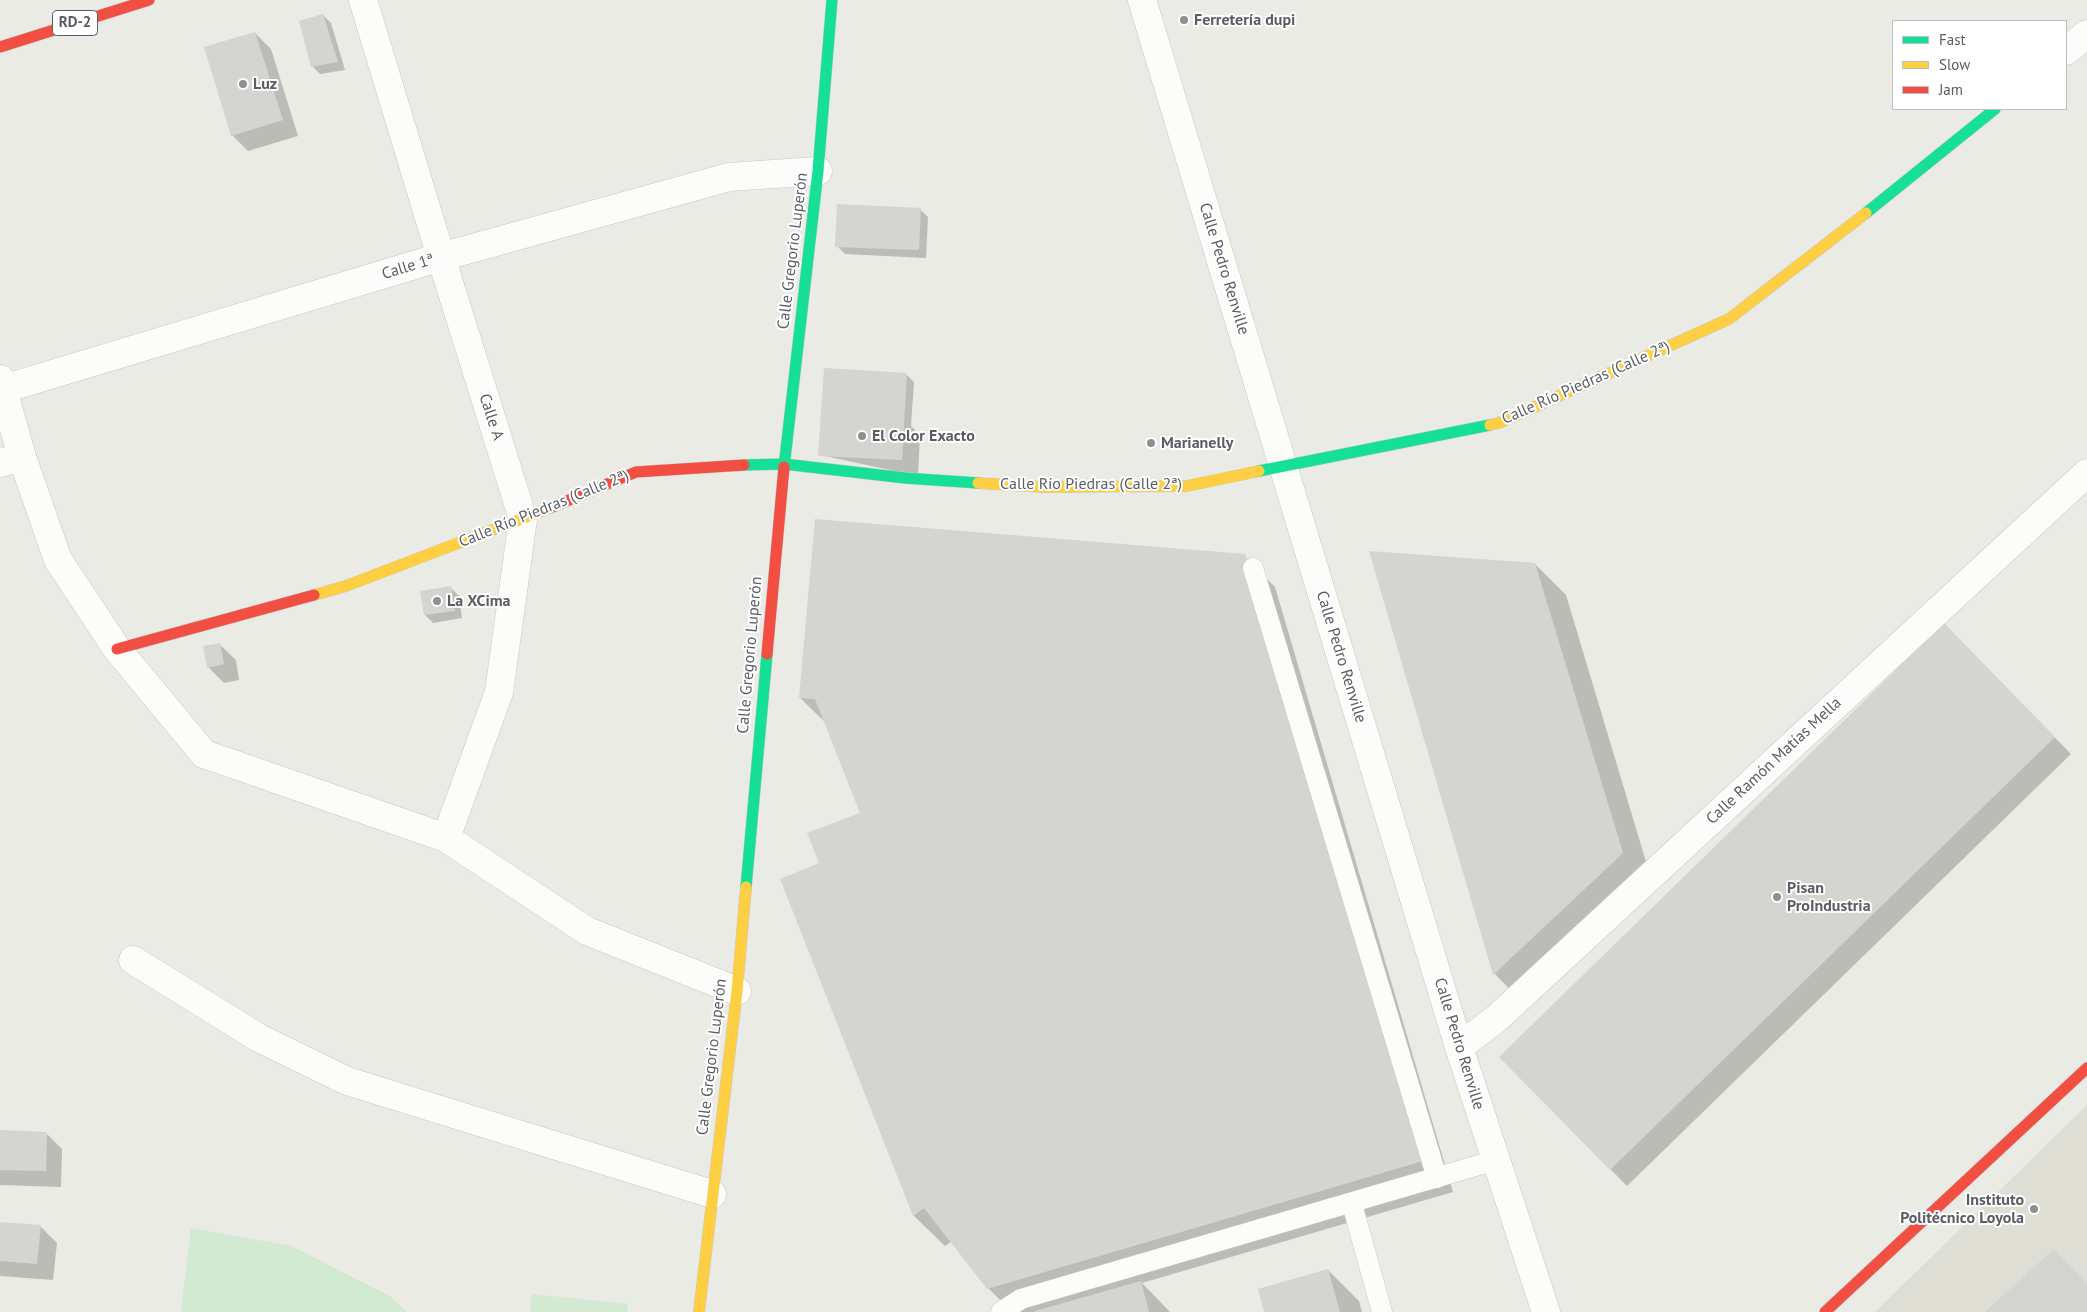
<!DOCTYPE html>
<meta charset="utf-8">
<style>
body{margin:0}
#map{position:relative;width:2087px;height:1312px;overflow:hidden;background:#ebebe5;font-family:"PT Sans",sans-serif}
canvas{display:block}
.legend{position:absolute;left:1892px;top:20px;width:175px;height:90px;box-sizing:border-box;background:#fff;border:1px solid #bdbec1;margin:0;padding:6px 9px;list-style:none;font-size:15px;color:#5a5d63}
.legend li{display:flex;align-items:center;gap:10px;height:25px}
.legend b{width:25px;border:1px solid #bdbec1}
</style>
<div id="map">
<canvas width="2087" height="1312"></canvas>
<ul class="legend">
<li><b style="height:6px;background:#16e098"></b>Fast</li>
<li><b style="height:6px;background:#ffcf43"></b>Slow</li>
<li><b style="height:6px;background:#f24e42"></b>Jam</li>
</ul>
</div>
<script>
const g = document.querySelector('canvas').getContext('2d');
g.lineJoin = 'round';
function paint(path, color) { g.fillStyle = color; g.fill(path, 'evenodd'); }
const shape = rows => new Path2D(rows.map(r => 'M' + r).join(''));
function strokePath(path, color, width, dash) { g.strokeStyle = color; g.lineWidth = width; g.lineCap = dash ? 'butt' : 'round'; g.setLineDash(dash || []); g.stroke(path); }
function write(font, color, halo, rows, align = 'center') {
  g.font = font + ' "PT Sans",sans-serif'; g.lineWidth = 4; g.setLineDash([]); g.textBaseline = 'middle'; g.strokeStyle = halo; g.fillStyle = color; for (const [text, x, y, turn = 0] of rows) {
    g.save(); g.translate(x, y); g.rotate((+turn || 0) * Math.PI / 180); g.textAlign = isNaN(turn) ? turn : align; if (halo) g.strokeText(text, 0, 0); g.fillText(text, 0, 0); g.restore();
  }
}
const education = shape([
 [2087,1105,2087,1312,1875,1312]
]);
const green = shape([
 [191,1228,291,1246,390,1296,407,1312,181,1312],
 [532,1294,628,1304,627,1312,530,1312]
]);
const shadow = shape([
 [323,15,331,23,345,70,320,74,312,66],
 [255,33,271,49,298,136,248,151,232,135],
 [920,209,928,217,926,258,845,254,837,246],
 [906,374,914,382,911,426,920,435,918,476,820,455],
 [1371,552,1535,564,1566,595,1653,885,1525,1005,1495,974],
 [1244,556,1275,587,1453,1192,1142,1283,1170,1312,1012,1312,988,1288,952,1241,945,1246,914,1216,782,879,821,864,861,813,826,723,800,698],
 [451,588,459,596,462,618,433,623,425,615],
 [1944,625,2071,754,1627,1186,1500,1057],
 [219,644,236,660,239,680,224,683,208,667],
 [0,1131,46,1133,62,1149,61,1187,0,1185],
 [0,1223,40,1226,57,1243,53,1280,0,1276],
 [1328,1270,1359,1301,1362,1312,1265,1312]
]);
const building = shape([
 [323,14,338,62,311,67,299,21],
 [255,32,283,120,231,136,204,47],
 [837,204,921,208,919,250,835,247],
 [824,368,907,373,902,460,818,456],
 [815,519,1245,554,1423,1161,987,1289,924,1208,913,1216,780,879,819,863,807,833,860,813,815,699,799,698],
 [1369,551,1535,563,1623,853,1493,975],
 [451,586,455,611,424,615,420,591],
 [1944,623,2055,737,1610,1170,1499,1057],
 [220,643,224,664,207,668,203,646],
 [0,1130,47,1132,46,1171,0,1170],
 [0,1222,41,1225,37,1264,0,1261],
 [2054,1249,2087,1284,2087,1312,1985,1312],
 [1328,1269,1340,1312,1264,1312,1258,1289],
 [1141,1281,1149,1312,1035,1312,1035,1311]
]);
const lane = shape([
 [1253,568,1437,1178],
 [1352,1204,1382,1312],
 [1001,1312,1021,1299,1496,1160]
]);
const street = shape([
 [363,0,441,257,523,519,499,692,446,838],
 [1142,0,1459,1047,1546,1312],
 [2066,51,2087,34],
 [0,379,22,457,58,560,117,649,204,754,446,838,587,931,737,991],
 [3,389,441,257,729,177,818,171],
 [0,463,22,457],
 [133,960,259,1038,347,1081,712,1194],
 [1459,1047,1496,1019,2087,473]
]);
const fast = shape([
 [1866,213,1995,109],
 [744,465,784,464,905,478,978,483],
 [784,467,818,171,832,0],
 [1259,471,1490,425],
 [746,887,767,654]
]);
const slow = shape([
 [1490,425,1499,423,1729,319,1866,213],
 [978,483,1043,487,1187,486,1259,471],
 [314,595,346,586,550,508],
 [699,1312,737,991,746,887]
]);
const jam = shape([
 [0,47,149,0],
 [550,508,636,472,744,465],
 [117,649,314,595],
 [767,654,784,467],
 [1825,1312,2087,1068]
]);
const markers = [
 [1184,20,5,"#8d8f90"],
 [243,84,5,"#8d8f90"],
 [862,436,5,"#8d8f90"],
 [1151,443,5,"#8d8f90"],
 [437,601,5,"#8d8f90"],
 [1777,897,5,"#8d8f90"],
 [2034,1209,5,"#8d8f90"]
];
const shields = [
 [75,23,45]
];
const shieldNames = [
 ["RD-2",75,23]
];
const poiNames = [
 ["Ferretería dupi",1194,20],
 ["Luz",253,84],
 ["El Color Exacto",872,436],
 ["Marianelly",1161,443],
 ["La XCima",447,601],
 ["Pisan",1787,888],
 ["ProIndustria",1787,906],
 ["Instituto",2024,1200,"right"],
 ["Politécnico Loyola",2024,1218,"right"]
];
const streetNames = [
 ["Calle Gregorio Luperón",793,251,-83],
 ["Calle 1ª",408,267,-17],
 ["Calle Pedro Renville",1224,269,73],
 ["Calle Río Piedras (Calle 2ª)",1586,383,-24],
 ["Calle A",491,417,72],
 ["Calle Río Piedras (Calle 2ª)",1091,484],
 ["Calle Río Piedras (Calle 2ª)",544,509,-22],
 ["Calle Gregorio Luperón",750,655,-85],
 ["Calle Pedro Renville",1341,657,73],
 ["Calle Ramón Matías Mella",1774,761,-43],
 ["Calle Pedro Renville",1459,1044,73],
 ["Calle Gregorio Luperón",712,1057,-83]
];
paint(education, '#deded4');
paint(green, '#d2e9d2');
paint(shadow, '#0003');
paint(building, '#d4d4d0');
strokePath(lane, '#c7c9c7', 21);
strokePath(street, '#c7c9c7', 29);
strokePath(fast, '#c8c9c8', 12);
strokePath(slow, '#c8c9c8', 12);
strokePath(jam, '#c8c9c8', 12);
strokePath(lane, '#fcfcfb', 20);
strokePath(street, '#fcfcfb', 28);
strokePath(fast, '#16e098', 11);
strokePath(slow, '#ffcf43', 11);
strokePath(jam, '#f24e42', 11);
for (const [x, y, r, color] of markers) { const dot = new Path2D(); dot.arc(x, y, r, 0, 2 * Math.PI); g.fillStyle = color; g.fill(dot); strokePath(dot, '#fff', 2); }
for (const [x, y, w] of shields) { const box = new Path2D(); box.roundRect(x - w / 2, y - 12.5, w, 25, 4); g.fillStyle = '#fff'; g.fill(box); strokePath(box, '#5a5d63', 1); }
write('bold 15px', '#5a5d63', null, shieldNames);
write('bold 16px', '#5a5d63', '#fff', poiNames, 'left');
write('16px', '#5a5d63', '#fff', streetNames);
</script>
